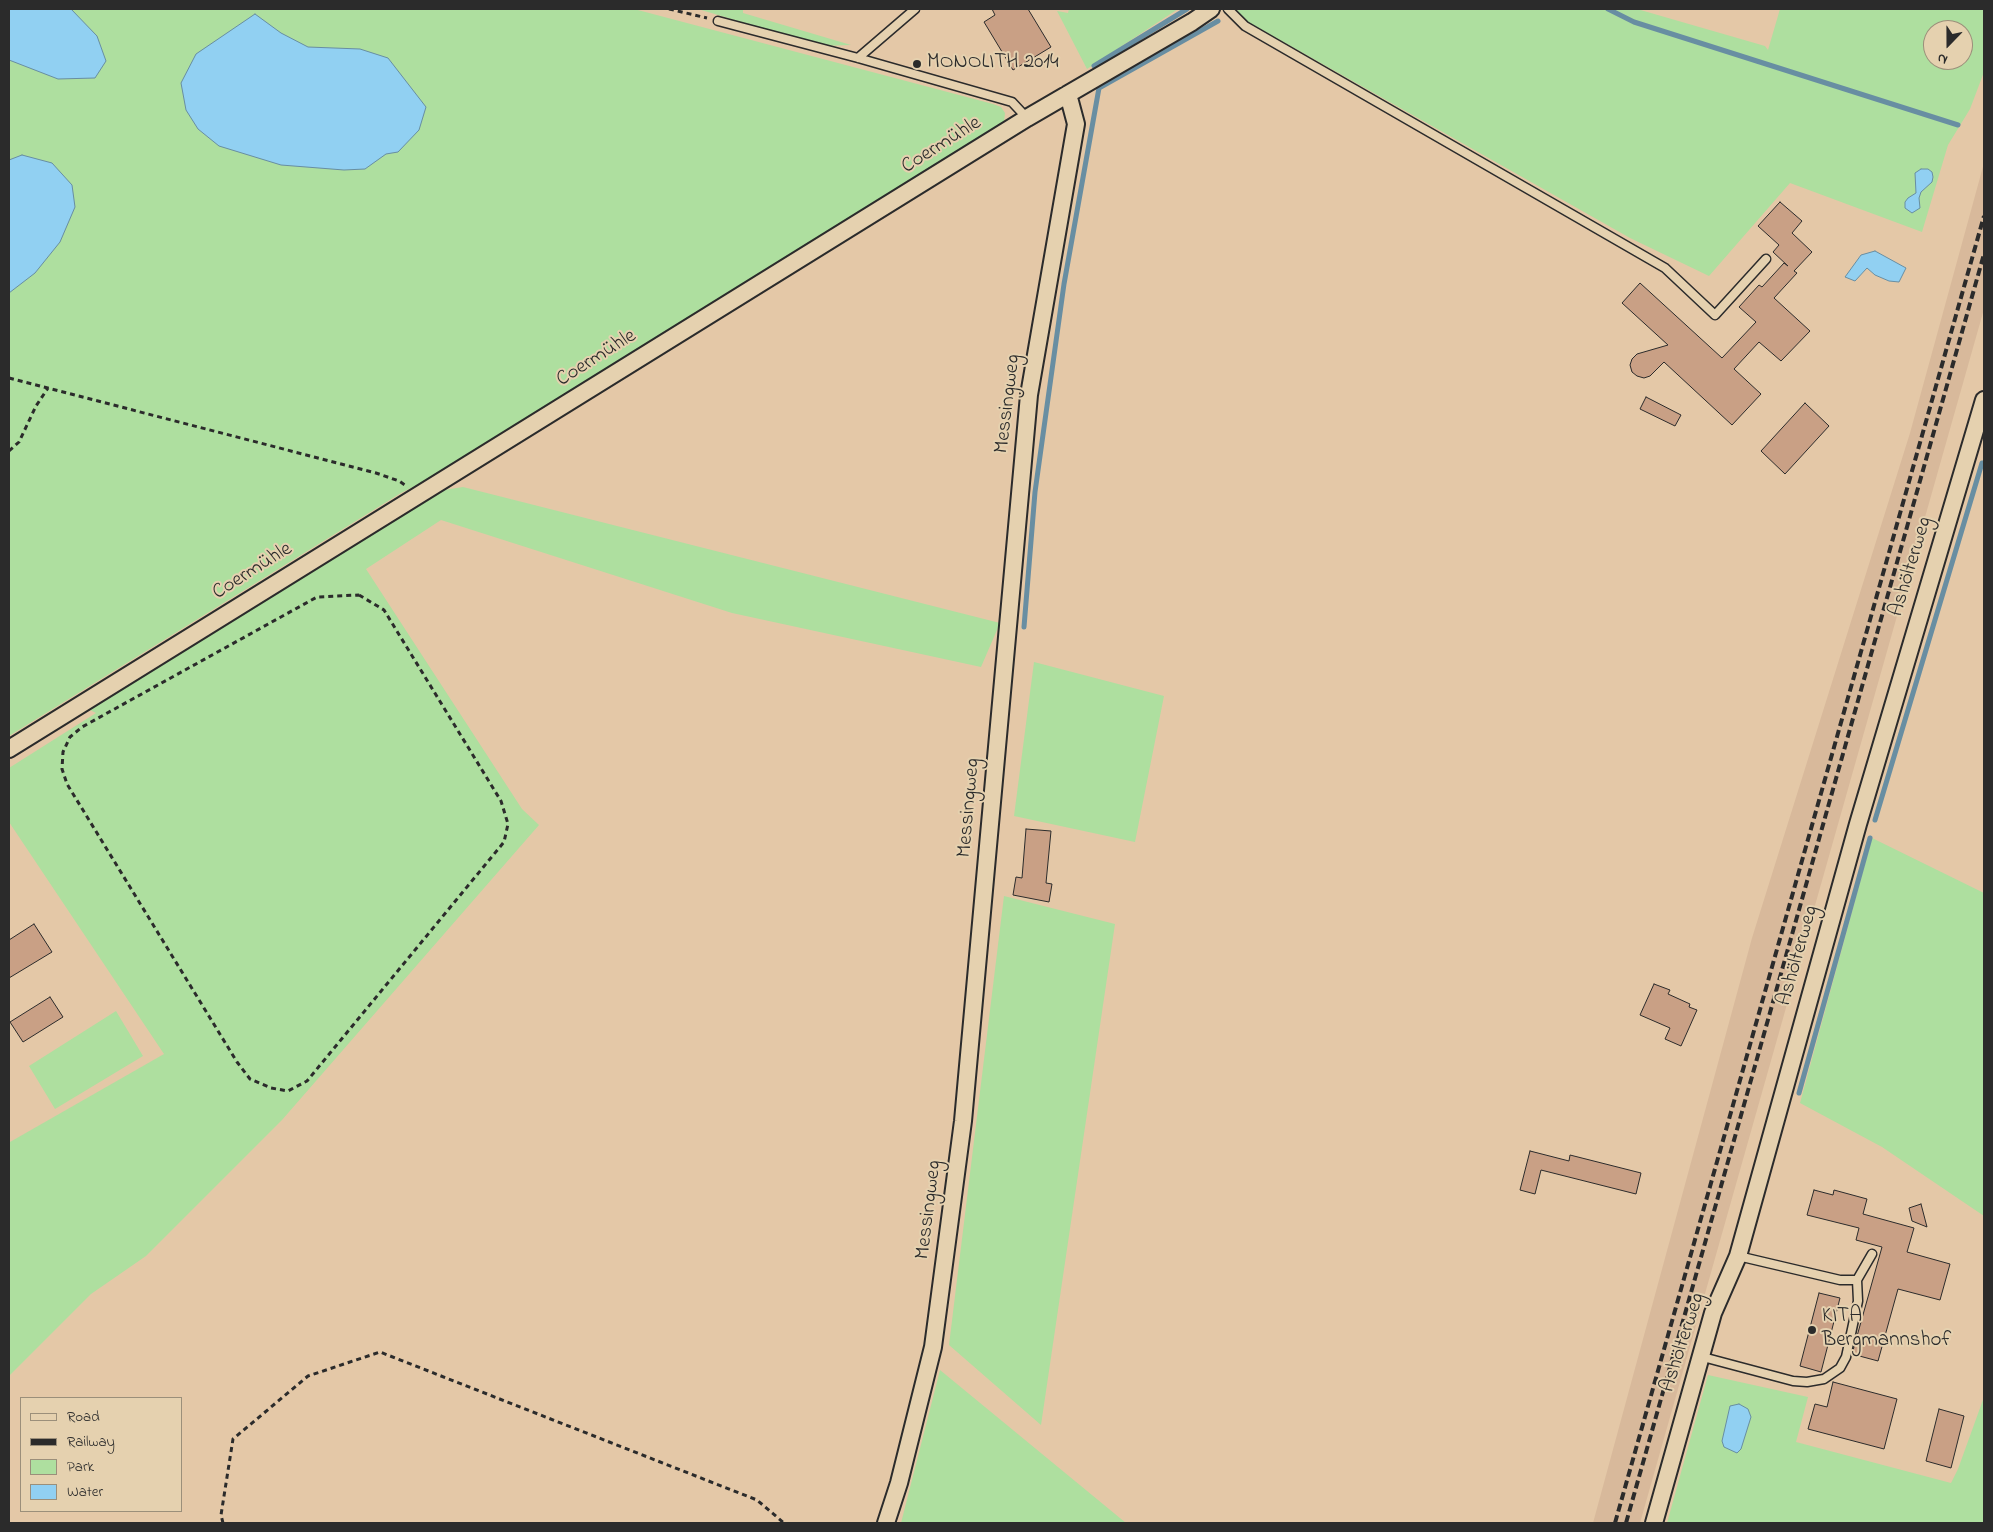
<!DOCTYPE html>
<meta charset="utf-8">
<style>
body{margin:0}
#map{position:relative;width:1993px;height:1532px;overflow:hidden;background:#e4c8a7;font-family:"Indie Flower",sans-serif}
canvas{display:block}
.frame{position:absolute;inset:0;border:10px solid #2b2b2b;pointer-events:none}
.legend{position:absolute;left:20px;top:1397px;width:162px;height:115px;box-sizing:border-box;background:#e5d1af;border:1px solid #9b8f7a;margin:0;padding:6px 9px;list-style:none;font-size:15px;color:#2b2b2b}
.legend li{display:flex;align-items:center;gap:10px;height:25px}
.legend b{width:25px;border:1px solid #9b8f7a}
.north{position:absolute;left:1923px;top:20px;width:50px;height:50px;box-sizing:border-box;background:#e5d1af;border:1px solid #9b8f7a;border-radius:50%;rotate:202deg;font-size:14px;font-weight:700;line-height:20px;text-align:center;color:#2b2b2b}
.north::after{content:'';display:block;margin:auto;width:18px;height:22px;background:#2b2b2b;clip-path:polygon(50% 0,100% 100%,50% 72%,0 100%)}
</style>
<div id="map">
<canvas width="1993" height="1532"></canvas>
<div class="frame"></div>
<ul class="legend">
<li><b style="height:6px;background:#e5d1af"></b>Road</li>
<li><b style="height:6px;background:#2b2b2b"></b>Railway</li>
<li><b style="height:14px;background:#aedf9f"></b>Park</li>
<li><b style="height:14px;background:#91d0f2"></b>Water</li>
</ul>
<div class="north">N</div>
</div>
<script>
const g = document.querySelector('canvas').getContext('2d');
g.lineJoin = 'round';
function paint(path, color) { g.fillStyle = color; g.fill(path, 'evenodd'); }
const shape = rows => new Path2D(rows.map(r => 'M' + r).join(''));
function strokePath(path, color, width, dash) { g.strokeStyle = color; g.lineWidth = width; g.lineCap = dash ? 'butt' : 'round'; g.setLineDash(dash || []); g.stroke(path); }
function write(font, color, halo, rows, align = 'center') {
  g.font = font + ' "Indie Flower",sans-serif'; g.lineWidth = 4; g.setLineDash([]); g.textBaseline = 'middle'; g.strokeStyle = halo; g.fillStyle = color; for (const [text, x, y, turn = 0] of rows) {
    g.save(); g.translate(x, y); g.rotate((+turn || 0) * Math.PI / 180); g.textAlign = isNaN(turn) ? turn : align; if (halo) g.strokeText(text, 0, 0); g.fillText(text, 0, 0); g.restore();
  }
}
const built = shape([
 [1984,163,1984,309,1640,1523,1593,1523,1752,938,1910,433]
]);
const green = shape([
 [9,9,634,9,993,104,1001,107,1005,113,1004,122,996,131,435,476,401,493,9,736],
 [698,9,743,9,743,13,851,45,821,46],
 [1069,9,1178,9,1087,69,1057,11,1068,13],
 [1239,9,1637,9,1765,46,1768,50,1780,9,1984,9,1984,72,1970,109,1948,145,1922,232,1790,183,1709,276,1630,238,1234,14],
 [1933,30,1963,30,1963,60,1933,60],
 [463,487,1000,623,981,667,732,613,441,520,366,569,522,809,539,825,282,1120,146,1256,91,1294,9,1376,9,1140,10,1142,164,1054,9,822,9,768,96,713,80,705,418,494],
 [1034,662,1164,696,1135,842,1014,816],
 [1872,838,1984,893,1984,1216,1882,1147,1800,1103],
 [1004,896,1115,924,1041,1425,949,1345],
 [116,1011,143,1056,55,1109,29,1066],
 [940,1370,1126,1523,901,1523],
 [1708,1375,1808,1397,1796,1442,1951,1483,1958,1469,1984,1397,1984,1523,1667,1523]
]);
const water = shape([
 [9,9,71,9,97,36,106,61,95,78,58,79,9,60,9,9],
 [255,14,281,33,308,47,360,49,388,58,426,107,419,130,398,152,386,154,365,169,344,170,281,165,219,146,198,129,186,110,181,83,196,54,255,14],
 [22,155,52,163,72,185,75,207,60,242,35,273,9,293,9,160,22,155],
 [1921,169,1928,169,1932,172,1933,177,1932,182,1921,192,1919,198,1920,208,1912,213,1905,208,1905,202,1908,198,1916,193,1915,173,1921,169],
 [1875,251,1906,268,1899,282,1889,281,1875,275,1867,268,1855,281,1845,277,1861,255,1875,251],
 [1739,1404,1748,1409,1751,1417,1741,1449,1737,1453,1724,1447,1722,1441,1730,1406,1739,1404]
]);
const stream = shape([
 [1608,9,1634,22,1958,125],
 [1094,66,1187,9],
 [1024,627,1035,492,1064,284,1099,88,1218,21],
 [1875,820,1982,463],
 [1799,1093,1870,838]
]);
const building = shape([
 [992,9,1028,9,1051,47,1013,70,984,22,995,15,992,9],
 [1780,202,1802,221,1792,233,1812,252,1794,271,1797,273,1774,298,1810,331,1781,361,1759,342,1734,369,1761,394,1732,425,1664,362,1650,376,1644,378,1637,376,1632,372,1630,365,1632,359,1637,354,1668,345,1622,303,1640,283,1722,358,1756,322,1739,307,1759,285,1762,287,1784,263,1788,266,1773,252,1779,245,1758,226,1780,202],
 [1646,397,1681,415,1675,426,1640,409,1646,397],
 [1805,403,1829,426,1785,474,1761,451,1805,403],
 [1026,829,1051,831,1046,883,1052,884,1049,902,1013,895,1016,877,1022,878,1026,829],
 [34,924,52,952,9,978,9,940,34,924],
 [1654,984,1670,990,1668,994,1690,1004,1689,1007,1697,1010,1681,1046,1665,1039,1670,1028,1640,1015,1654,984],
 [50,997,63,1017,23,1042,10,1022,50,997],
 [1530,1151,1569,1161,1570,1155,1641,1173,1636,1194,1541,1170,1535,1194,1520,1190,1530,1151],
 [1814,1190,1833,1195,1834,1190,1867,1199,1863,1214,1914,1228,1907,1252,1950,1264,1940,1300,1898,1289,1878,1361,1852,1354,1882,1247,1856,1240,1859,1228,1807,1215,1814,1190],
 [1921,1204,1927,1227,1912,1221,1909,1208,1921,1204],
 [1819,1293,1840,1298,1821,1372,1800,1366,1819,1293],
 [1833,1382,1897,1399,1884,1449,1808,1429,1815,1404,1827,1407,1833,1382],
 [1939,1409,1964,1416,1951,1468,1926,1461,1939,1409]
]);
const path = shape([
 [669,9,707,18],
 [9,378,376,473,399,481,405,485],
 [9,451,19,442,36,406,48,388],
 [359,595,384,610,501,801,508,824,504,842,307,1081,288,1091,271,1088,250,1079,237,1062,67,784,62,769,63,752,70,737,82,727,317,597,359,595],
 [223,1523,221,1515,233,1439,308,1376,380,1352,757,1500,784,1523]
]);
const lane = shape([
 [1228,9,1245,26,1665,268,1715,315,1766,259],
 [718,21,858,58,1012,102,1027,118],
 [858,58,915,9],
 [1738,1256,1840,1280,1857,1280,1872,1254],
 [1699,1356,1793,1381,1807,1382,1824,1379,1840,1368,1846,1357,1858,1301,1857,1280]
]);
const street = shape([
 [9,749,1027,118,1192,22,1211,9],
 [886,1523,899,1483,933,1347,963,1121,1029,395,1076,124,1068,94],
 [1654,1523,1713,1313,1738,1256,1858,824,1984,400]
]);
const rail = shape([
 [1615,1523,1984,216],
 [1626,1523,1984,254]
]);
const markers = [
 [917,64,5,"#2b2b2b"],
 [1812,1330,5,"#2b2b2b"]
];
const poiNames = [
 ["MONOLITH 2014",927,64],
 ["KITA",1822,1318],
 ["Bergmannshof",1822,1342]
];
const streetNames = [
 ["Coermühle",942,146,-32],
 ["Coermühle",597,359,-32],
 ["Messingweg",1009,404,-83],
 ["Ashölterweg",1912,567,-73],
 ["Coermühle",253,572,-32],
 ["Messingweg",970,808,-85],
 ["Ashölterweg",1799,956,-74],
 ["Messingweg",930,1210,-83],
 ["Ashölterweg",1684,1343,-72]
];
paint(built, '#d8b99b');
paint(green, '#aedf9f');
paint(water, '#91d0f2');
strokePath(water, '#688ea2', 1);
strokePath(stream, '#688ea2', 5);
paint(building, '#c9a085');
strokePath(building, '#2b2b2b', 1);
strokePath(lane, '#2b2b2b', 11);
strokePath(street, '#2b2b2b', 20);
strokePath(path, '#2b2b2b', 3, [5, 4]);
strokePath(lane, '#e5d1af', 8);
strokePath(street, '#e5d1af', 16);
strokePath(rail, '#2b2b2b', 4, [8, 4]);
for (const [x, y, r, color] of markers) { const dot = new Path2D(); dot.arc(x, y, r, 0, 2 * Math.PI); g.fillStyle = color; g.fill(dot); strokePath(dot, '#e5d1af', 2); }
write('21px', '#2b2b2b', '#e5d1af', poiNames, 'left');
write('21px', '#2b2b2b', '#e5d1af', streetNames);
</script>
